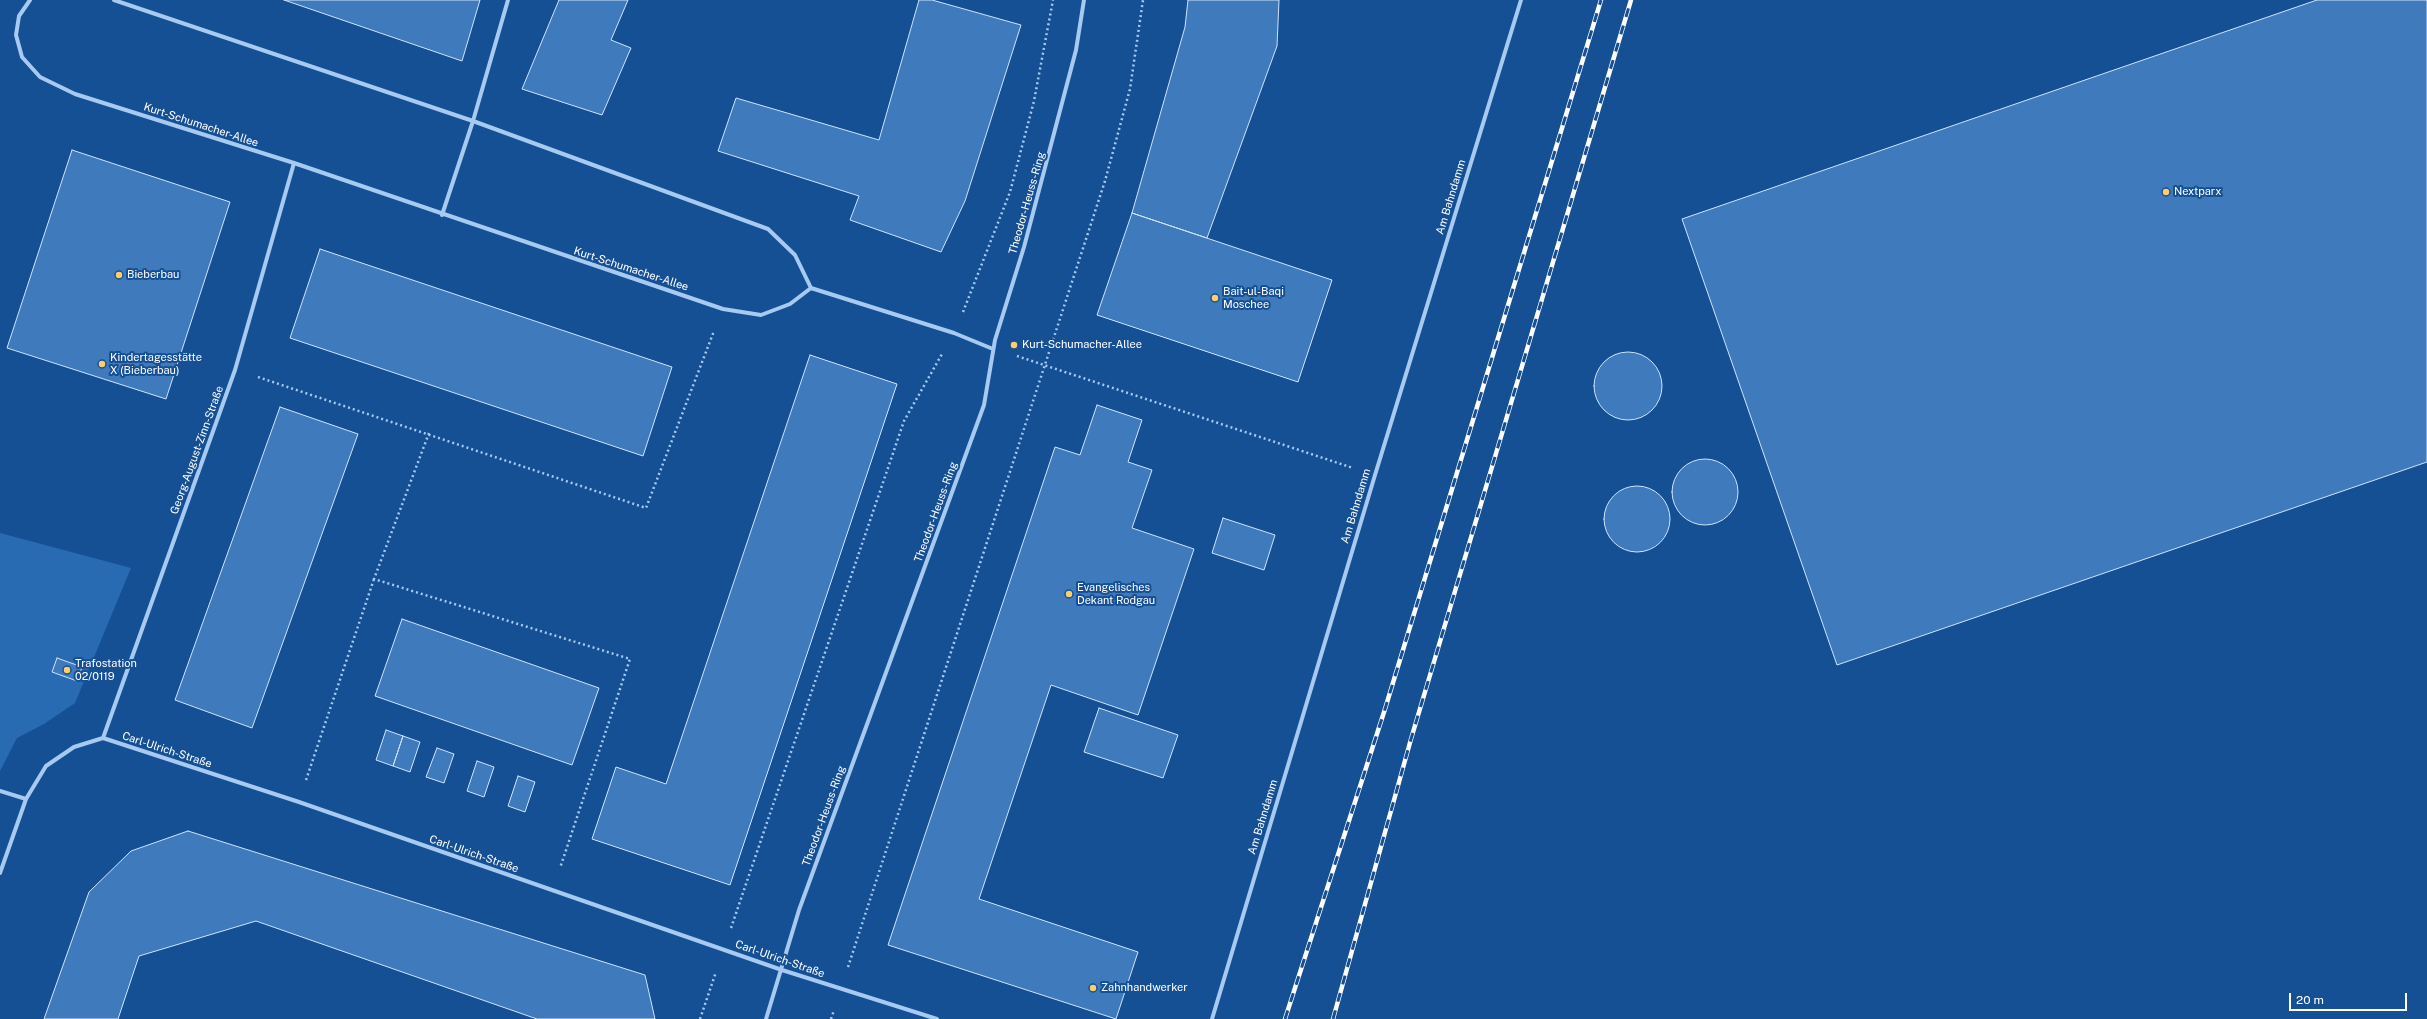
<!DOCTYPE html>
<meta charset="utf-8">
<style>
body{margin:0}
#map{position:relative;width:2427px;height:1019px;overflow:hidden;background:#165094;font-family:"Public Sans",sans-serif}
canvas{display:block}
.scale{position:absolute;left:2289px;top:993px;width:118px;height:18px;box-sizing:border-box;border:2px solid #fff;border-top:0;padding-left:5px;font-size:12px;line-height:14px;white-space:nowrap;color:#fff;-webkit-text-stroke:3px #165094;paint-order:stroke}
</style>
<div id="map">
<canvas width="2427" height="1019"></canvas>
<div class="scale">20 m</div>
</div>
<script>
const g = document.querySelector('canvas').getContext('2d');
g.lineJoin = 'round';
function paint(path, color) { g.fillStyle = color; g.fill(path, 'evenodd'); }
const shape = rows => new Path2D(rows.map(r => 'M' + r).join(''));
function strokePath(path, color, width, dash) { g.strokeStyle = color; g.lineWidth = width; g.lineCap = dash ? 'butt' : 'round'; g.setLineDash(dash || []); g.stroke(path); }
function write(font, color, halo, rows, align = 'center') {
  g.font = font + ' "Public Sans",sans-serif'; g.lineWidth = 4; g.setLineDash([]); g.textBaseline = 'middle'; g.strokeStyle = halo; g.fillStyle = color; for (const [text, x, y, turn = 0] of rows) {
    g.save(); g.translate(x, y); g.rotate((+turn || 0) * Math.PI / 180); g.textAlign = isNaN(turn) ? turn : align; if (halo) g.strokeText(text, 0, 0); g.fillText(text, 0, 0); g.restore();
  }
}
const green = shape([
 [0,533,131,568,75,703,44,724,17,738,0,771]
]);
const building = shape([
 [284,0,480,0,462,61,284,0],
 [559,0,628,0,611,40,631,48,602,115,522,89,559,0],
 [919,0,932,0,1021,25,965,201,941,252,850,220,859,196,718,151,736,98,879,140,919,0],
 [1188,0,1279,0,1277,46,1207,238,1132,213,1185,27,1188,0],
 [2317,0,2427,0,2427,462,1837,665,1682,219,2317,0],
 [72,150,230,202,166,399,7,348,72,150],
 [1132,213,1332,280,1298,382,1097,315,1132,213],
 [320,249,672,367,643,456,290,338,320,249],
 '1594 386a34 34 0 1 1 68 0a34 34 0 1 1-68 0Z',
 [810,355,897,384,730,885,592,839,616,767,666,784,810,355],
 [1097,405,1142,420,1128,462,1152,470,1132,528,1194,549,1138,715,1051,685,979,899,1138,952,1116,1019,888,945,1055,447,1080,455,1097,405],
 [280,407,358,434,252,728,175,700,280,407],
 '1672 492a33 33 0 1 1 66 0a33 33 0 1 1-66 0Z',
 '1604 519a33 33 0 1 1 66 0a33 33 0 1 1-66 0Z',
 [1223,518,1275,535,1264,570,1212,553,1223,518],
 [402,619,599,688,572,765,375,696,402,619],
 [57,658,82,667,77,681,52,672,57,658],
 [1099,708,1178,735,1163,778,1084,752,1099,708],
 [386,730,403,736,393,766,376,760,386,730],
 [403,736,420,742,410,772,393,766,403,736],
 [437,748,454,754,444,783,426,777,437,748],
 [477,761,494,767,484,797,467,791,477,761],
 [518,776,535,782,525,812,508,806,518,776],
 [188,831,645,975,655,1019,537,1019,256,921,139,956,118,1019,44,1019,89,892,131,851,188,831]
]);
const path = shape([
 [963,312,1010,192,1034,101,1053,0],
 [1017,356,1353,468],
 [258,377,646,508,714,331],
 [429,433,374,579,630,659,560,868],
 [306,780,374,579],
 [731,928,904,421,942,354],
 [848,967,1105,181,1130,89,1143,0],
 [700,1019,716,972],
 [831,1019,834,1010]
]);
const street = shape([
 [30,0,19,16,16,35,22,57,40,77,75,94,294,163,723,309,761,315,790,304,811,288],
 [114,0,473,121,768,229,795,255,811,288,954,333,993,349],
 [442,215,473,121,508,0],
 [103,738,235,370,294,163],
 [0,791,26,799],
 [0,873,26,799,46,766,74,747,103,738,299,802,782,970,937,1019],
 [766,1019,799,910,984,405,995,340,1024,247,1076,50,1084,0],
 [1212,1019,1375,475,1521,0]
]);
const rail = shape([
 [1285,1019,1385,709,1601,0],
 [1333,1019,1411,739,1631,0]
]);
const markers = [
 [2166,192,4,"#ffcf66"],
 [119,275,4,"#ffcf66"],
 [1215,298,4,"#ffcf66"],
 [1014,345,4,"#ffcf66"],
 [102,364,4,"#ffcf66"],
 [1069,594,4,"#ffcf66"],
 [67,670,4,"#ffcf66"],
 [1093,988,4,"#ffcf66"]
];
const streetNames = [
 ["Kurt-Schumacher-Allee",201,125,18],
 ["Am Bahndamm",1451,197,-73],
 ["Theodor-Heuss-Ring",1027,203,-74],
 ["Kurt-Schumacher-Allee",631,269,18],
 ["Georg-August-Zinn-Straße",197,450,-70],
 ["Am Bahndamm",1356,506,-73],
 ["Theodor-Heuss-Ring",936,512,-70],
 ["Carl-Ulrich-Straße",167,750,18],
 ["Theodor-Heuss-Ring",824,816,-70],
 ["Am Bahndamm",1263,817,-73],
 ["Carl-Ulrich-Straße",474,854,19],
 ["Carl-Ulrich-Straße",780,959,19]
];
const poiNames = [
 ["Nextparx",2174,192],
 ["Bieberbau",127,275],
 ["Bait-ul-Baqi",1223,292],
 ["Moschee",1223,305],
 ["Kurt-Schumacher-Allee",1022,345],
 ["Kindertagesstätte",110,358],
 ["X (Bieberbau)",110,371],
 ["Evangelisches",1077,588],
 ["Dekant Rodgau",1077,601],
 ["Trafostation",75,664],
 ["02/0119",75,677],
 ["Zahnhandwerker",1101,988]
];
paint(green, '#286bb3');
paint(building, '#3e7abc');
strokePath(building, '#cde4fc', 1);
strokePath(path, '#a6caf1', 2.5, [2, 3]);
strokePath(street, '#a6caf1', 4);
strokePath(rail, '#fff', 4.5);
strokePath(rail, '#165094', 3, [9]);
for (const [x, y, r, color] of markers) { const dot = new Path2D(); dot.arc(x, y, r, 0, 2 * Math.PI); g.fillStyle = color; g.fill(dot); strokePath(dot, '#165094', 1.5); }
write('11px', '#fff', '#165094', streetNames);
write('11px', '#fff', '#165094', poiNames, 'left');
</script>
